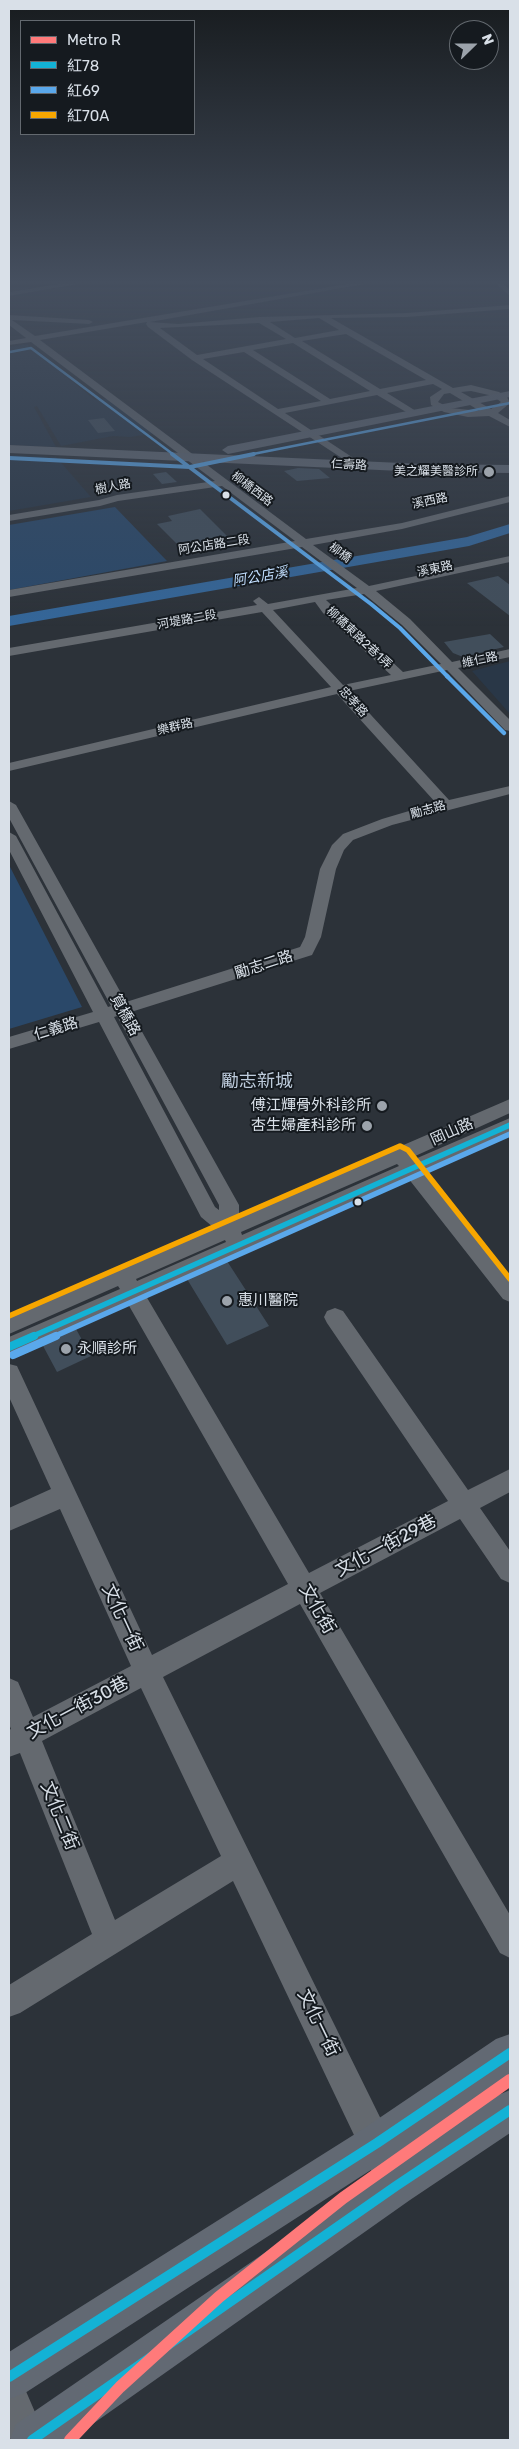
<!DOCTYPE html>
<meta charset="utf-8">
<style>
body{margin:0}
#map{position:relative;width:519px;height:2449px;overflow:hidden;background:#2c3239;font-family:Rubik,"Noto Sans TC",sans-serif}
canvas{display:block}
.frame{position:absolute;inset:0;border:10px solid #d9e0e8;pointer-events:none}
.legend{position:absolute;left:20px;top:20px;width:175px;height:115px;box-sizing:border-box;background:#151a1f;border:1px solid #63696f;margin:0;padding:6px 9px;list-style:none;font-size:15px;color:#d9e0e8}
.legend li{display:flex;align-items:center;gap:10px;height:25px}
.legend b{width:25px;border:1px solid #63696f}
.north{position:absolute;left:449px;top:20px;width:50px;height:50px;box-sizing:border-box;background:#151a1f;border:1px solid #63696f;border-radius:50%;rotate:68deg;font-size:14px;font-weight:700;line-height:20px;text-align:center;color:#d9e0e8}
.north::after{content:'';display:block;margin:auto;width:18px;height:22px;background:#9ca3ab;clip-path:polygon(50% 0,100% 100%,50% 72%,0 100%)}
</style>
<div id="map">
<canvas width="519" height="2449"></canvas>
<div class="frame"></div>
<ul class="legend">
<li><b style="height:6px;background:#ff7a7a"></b>Metro R</li>
<li><b style="height:6px;background:#13b2d5"></b>紅78</li>
<li><b style="height:6px;background:#5aa8eb"></b>紅69</li>
<li><b style="height:6px;background:#f7a600"></b>紅70A</li>
</ul>
<div class="north">N</div>
</div>
<script>
const g = document.querySelector('canvas').getContext('2d');
g.lineJoin = 'round';
function paint(path, color) { g.fillStyle = color; g.fill(path, 'evenodd'); }
const shape = rows => new Path2D(rows.map(r => 'M' + r).join(''));
function strokePath(path, color, width, dash) { g.strokeStyle = color; g.lineWidth = width; g.lineCap = dash ? 'butt' : 'round'; g.setLineDash(dash || []); g.stroke(path); }
function write(font, color, halo, rows, align = 'center') {
  g.font = font + ' Rubik,"Noto Sans TC",sans-serif'; g.lineWidth = 4; g.setLineDash([]); g.textBaseline = 'middle'; g.strokeStyle = halo; g.fillStyle = color; for (const [text, x, y, turn = 0] of rows) {
    g.save(); g.translate(x, y); g.rotate((+turn || 0) * Math.PI / 180); g.textAlign = isNaN(turn) ? turn : align; if (halo) g.strokeText(text, 0, 0); g.fillText(text, 0, 0); g.restore();
  }
}
const built = shape([
 [27,344,95,400,111,398,157,433,130,437,113,436,61,446,37,406,34,407,56,447,9,445,9,347],
 [9,455,56,457,91,497,9,511],
 [510,661,510,714,472,671]
]);
const green = shape([
 [115,507,167,561,9,590,9,525],
 [9,865,82,1007,9,1029]
]);
const river = shape([
 [510,524,510,533,469,546,9,626,9,616,467,537,510,524]
]);
const building = shape([
 [104,418,115,431,98,433,88,420],
 [298,468,319,469,330,478,297,481,284,471],
 [166,472,177,482,162,484,153,474],
 [200,509,229,538,180,547,157,524,172,521,168,516],
 [498,576,510,585,510,616,467,583],
 [490,634,504,647,463,657,453,653,444,642],
 [227,1261,269,1326,227,1345,187,1279],
 [76,1329,91,1356,57,1372,42,1344]
]);
const minor = shape([
 [59,284,78,284,9,296,9,292,59,284],
 [347,284,365,284,150,322,178,324,259,317,407,313,510,305,510,309,407,317,331,318,453,388,471,385,499,392,507,397,510,403,498,413,510,420,510,427,489,416,468,417,444,412,431,405,430,397,442,389,433,384,387,393,416,411,416,415,413,416,377,395,285,413,361,463,361,467,357,468,192,360,148,327,146,324,147,322,40,340,306,539,402,523,510,496,510,502,402,529,313,545,369,586,510,556,510,562,376,591,410,619,452,662,510,649,510,657,458,668,510,720,510,731,505,730,447,670,349,691,449,800,510,786,510,794,392,825,353,840,344,850,336,869,321,937,312,955,131,1012,239,1205,239,1216,510,1099,510,1113,413,1157,415,1159,510,1118,510,1133,424,1171,510,1278,510,1302,503,1299,408,1178,146,1296,309,1573,448,1501,327,1323,324,1317,327,1311,335,1308,343,1311,468,1490,510,1469,510,1492,480,1508,510,1551,510,1583,501,1579,460,1519,320,1593,510,1915,510,1958,500,1953,300,1604,163,1677,408,2174,412,2186,408,2198,396,2202,384,2198,233,1881,20,2013,9,2017,9,1985,92,1934,20,1753,9,1757,9,1730,11,1729,9,1724,9,1678,18,1682,33,1717,131,1666,60,1509,9,1531,9,1508,51,1489,9,1397,9,1364,17,1366,152,1655,288,1584,128,1304,9,1356,9,1337,120,1289,118,1286,9,1334,9,1316,213,1227,201,1217,99,1022,9,1049,9,1037,93,1012,9,850,9,832,16,836,108,1007,111,1006,9,818,9,801,16,805,126,1002,300,947,305,937,320,869,332,845,343,834,382,819,436,803,337,694,9,771,9,763,331,687,262,612,9,656,9,648,257,605,253,601,259,597,268,604,357,588,302,547,9,597,9,590,295,541,222,486,118,501,100,506,9,521,9,515,99,500,117,495,215,481,31,342,9,345,9,341,26,338,9,325,9,315,89,320,93,322,89,324,12,320,35,336,347,284],
 [319,318,339,330,295,338,270,322,319,318],
 [259,323,286,339,197,355,160,328,259,323],
 [346,334,426,380,380,389,302,341,346,334],
 [293,343,370,391,330,399,253,350,293,343],
 [244,352,321,401,278,409,203,359,244,352],
 [471,391,493,396,501,402,491,409,461,392,471,391],
 [450,393,480,411,450,408,438,402,444,394,450,393],
 [364,594,402,625,441,664,403,672,326,600,364,594],
 [315,602,323,613,391,675,343,685,273,610,315,602],
 [117,1016,219,1205,219,1210,215,1207,114,1017,117,1016],
 [397,1164,399,1166,242,1235,241,1232,397,1164],
 [225,1240,226,1242,137,1281,136,1279,225,1240],
 [141,1688,221,1856,115,1920,42,1741,141,1688],
 [496,284,504,284,510,290,510,296,496,284],
 [9,2377,22,2382,47,2440,11,2440,9,2436,9,2377]
]);
const major = shape([
 [510,391,510,397,228,454,222,450,228,446,510,391],
 [9,445,423,464,510,465,510,473,423,472,9,453,9,445],
 [510,2034,510,2076,391,2157,25,2393,9,2399,9,2352,363,2129,496,2039,510,2034],
 [510,2090,510,2133,410,2200,70,2440,10,2440,16,2424,382,2172,496,2096,510,2090]
]);
const bus1Far2 = shape([
 [31,1337,510,1125]
]);
const bus1Far1 = shape([
 [9,1347,34,1336]
]);
const bus1 = shape([
 [9,2377,377,2143,510,2053],
 [32,2440,396,2186,510,2110]
]);
const bus2Far4 = shape([
 [10,352,31,348,174,455],
 [248,455,510,403]
]);
const bus2Far3 = shape([
 [172,454,371,604,400,628,448,677],
 [9,458,190,467,254,454]
]);
const bus2Far2 = shape([
 [447,676,504,733]
]);
const bus2Far1 = shape([
 [53,1337,510,1134]
]);
const bus2 = shape([
 [13,1355,56,1336]
]);
const bus3 = shape([
 [9,1316,400,1146,408,1150,510,1279]
]);
const metro1 = shape([
 [70,2440,120,2387,219,2297,343,2198,510,2080]
]);
const markers = [
 [489,472,6,"#9ca3ab"],
 [226,495,4.5,"#d9e0e8"],
 [382,1106,6,"#9ca3ab"],
 [367,1126,6,"#9ca3ab"],
 [358,1202,4.5,"#d9e0e8"],
 [227,1301,6,"#9ca3ab"],
 [66,1349,6,"#9ca3ab"]
];
const farStreetnames = [
 ["仁壽路",349,465,3],
 ["樹人路",113,487,-11],
 ["柳橋西路",252,489,37],
 ["溪西路",430,501,-12],
 ["阿公店路二段",214,545,-9],
 ["柳橋",340,553,36],
 ["溪東路",435,569,-12],
 ["河堤路二段",187,620,-10],
 ["柳橋東路2巷1弄",359,638,43],
 ["維仁路",480,660,-12],
 ["忠孝路",353,702,48],
 ["樂群路",175,727,-13],
 ["勵志路",428,810,-16]
];
const farPoinames = [
 ["美之耀美醫診所",478,472]
];
const farWaternames = [
 ["阿公店溪",260,577,-10]
];
const streetNames = [
 ["勵志二路",264,965,-18],
 ["筧橋路",125,1015,61],
 ["仁義路",56,1029,-17],
 ["岡山路",452,1132,-24]
];
const poiNames = [
 ["傅江輝骨外科診所",371,1106],
 ["杏生婦產科診所",356,1126],
 ["惠川醫院",238,1301,"left"],
 ["永順診所",77,1349,"left"]
];
const quarterNames = [
 ["勵志新城",257,1082]
];
const nearStreetnames = [
 ["文化一街29巷",386,1546,-28],
 ["文化街",317,1609,60],
 ["文化一街",122,1618,65],
 ["文化一街30巷",78,1708,-28],
 ["文化二街",59,1816,68],
 ["文化一街",318,2023,64]
];
paint(built, '#293747');
paint(green, '#2a4869');
paint(river, '#346699');
paint(building, '#414e5b');
paint(minor, '#64696f');
paint(major, '#626973');
strokePath(bus1Far2, '#13b2d5', 5.5);
strokePath(bus1Far1, '#13b2d5', 8);
strokePath(bus1, '#13b2d5', 10);
strokePath(bus2Far4, '#5aa8eb', 2.5);
strokePath(bus2Far3, '#5aa8eb', 4);
strokePath(bus2Far2, '#5aa8eb', 4.5);
strokePath(bus2Far1, '#5aa8eb', 5.5);
strokePath(bus2, '#5aa8eb', 8);
strokePath(bus3, '#f7a600', 5.5);
strokePath(metro1, '#ff7a7a', 12);
const sky = g.createLinearGradient(0, 0, 0, 627);
sky.addColorStop(0, '#181c1f');
sky.addColorStop(0.45, '#454f5f');
sky.addColorStop(1, '#454f5f00');
g.fillStyle = sky;
g.fillRect(0, 0, 519, 627);
for (const [x, y, r, color] of markers) { const dot = new Path2D(); dot.arc(x, y, r, 0, 2 * Math.PI); g.fillStyle = color; g.fill(dot); strokePath(dot, '#151a1f', 2); }
write('12px', '#d9e0e8', '#151a1f', farStreetnames);
write('12px', '#d9e0e8', '#151a1f', farPoinames, 'right');
write('italic 14px', '#c1defe', '#151a1f', farWaternames);
write('15px', '#d9e0e8', '#151a1f', streetNames);
write('15px', '#d9e0e8', '#151a1f', poiNames, 'right');
write('18px', '#bdcbdb', '#151a1f', quarterNames);
write('18px', '#d9e0e8', '#151a1f', nearStreetnames);
</script>
